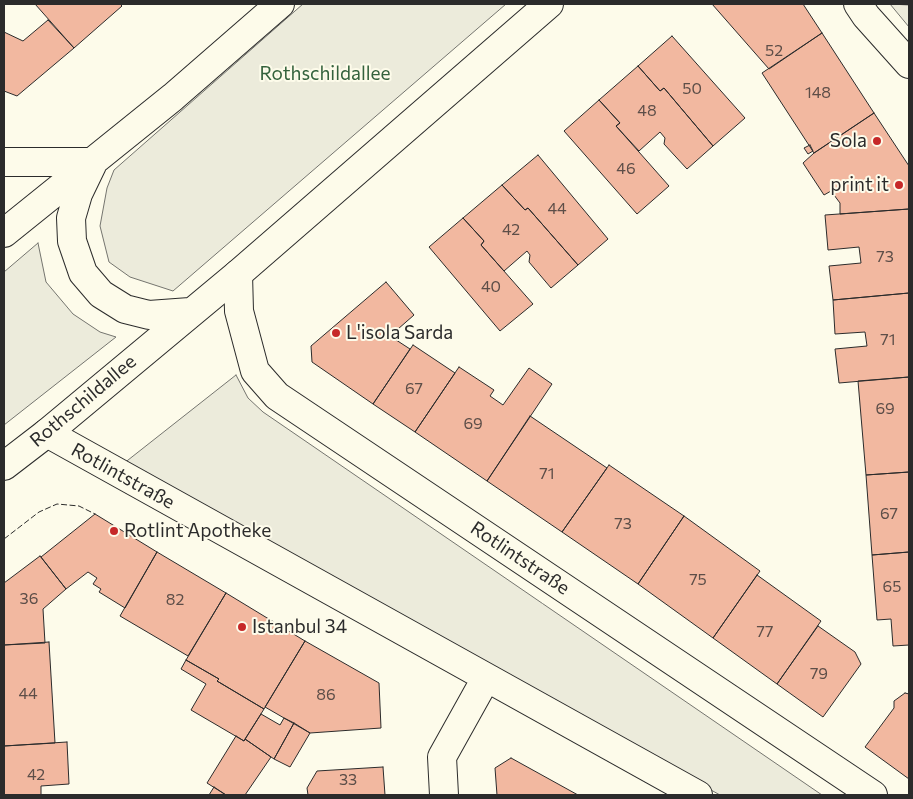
<!DOCTYPE html>
<meta charset="utf-8">
<style>
body{margin:0}
#map{position:relative;width:913px;height:799px;overflow:hidden;background:#fdfbea;font-family:Commissioner,sans-serif}
canvas{display:block}
.frame{position:absolute;inset:0;border:5px solid #2b2b2b;pointer-events:none}
</style>
<div id="map">
<canvas width="913" height="799"></canvas>
<div class="frame"></div>
</div>
<script>
const g = document.querySelector('canvas').getContext('2d');
g.lineJoin = 'round';
function paint(path, color) { g.fillStyle = color; g.fill(path, 'evenodd'); }
const shape = rows => new Path2D(rows.map(r => 'M' + r).join(''));
function strokePath(path, color, width, dash) { g.strokeStyle = color; g.lineWidth = width; g.lineCap = dash ? 'butt' : 'round'; g.setLineDash(dash || []); g.stroke(path); }
function write(font, color, halo, rows, align = 'center') {
  g.font = font + ' Commissioner,sans-serif'; g.lineWidth = 4; g.setLineDash([]); g.textBaseline = 'middle'; g.strokeStyle = halo; g.fillStyle = color; for (const [text, x, y, turn = 0] of rows) {
    g.save(); g.translate(x, y); g.rotate((+turn || 0) * Math.PI / 180); g.textAlign = isNaN(turn) ? turn : align; if (halo) g.strokeText(text, 0, 0); g.fillText(text, 0, 0); g.restore();
  }
}
const green = shape([
 [303,4,506,4,173,291,130,277,109,262,100,226,107,188,114,170,303,4],
 [890,4,909,5,909,27,890,4],
 [38,243,46,282,73,314,100,332,116,337,4,425,4,272,38,243],
 [236,375,248,398,263,412,822,795,720,795,123,464,236,375]
]);
const building = shape([
 [35,4,120,4,122,6,74,48,35,4],
 [712,4,803,4,822,33,769,69,712,4],
 [48,20,74,48,17,96,4,91,4,32,23,41,48,20],
 [822,33,874,113,814,153,762,73,822,33],
 [672,36,745,118,713,146,664,88,660,91,638,66,672,36],
 [638,66,660,91,664,88,713,146,687,169,664,144,665,138,660,132,639,151,616,126,620,123,599,100,638,66],
 [599,100,620,123,616,126,669,186,637,214,564,131,599,100],
 [874,113,909,166,909,209,840,214,840,203,831,191,824,195,803,163,814,153,874,113],
 [810,145,813,151,808,154,804,148,810,145],
 [538,155,608,239,578,265,528,208,525,210,502,185,538,155],
 [502,185,525,210,528,208,578,265,551,288,529,262,530,255,527,251,504,271,481,245,484,241,463,218,502,185],
 [909,209,909,293,833,300,829,266,861,263,859,247,828,250,825,215,909,209],
 [463,218,484,241,481,245,533,304,500,331,429,247,463,218],
 [386,282,414,315,390,336,410,349,373,404,312,362,311,346,386,282],
 [909,293,909,377,839,383,835,349,867,346,865,332,835,334,833,300,909,293],
 [413,345,455,373,415,432,373,404,413,345],
 [459,367,494,390,490,396,503,405,529,368,552,384,487,481,415,432,459,367],
 [909,377,909,472,866,475,858,381,909,377],
 [530,416,607,468,562,532,487,481,530,416],
 [609,465,684,516,638,584,562,532,609,465],
 [909,472,909,552,872,555,866,475,909,472],
 [95,514,157,552,125,608,99,592,101,589,93,584,97,578,88,572,66,589,41,557,95,514],
 [684,516,760,571,713,638,638,584,684,516],
 [157,552,226,593,188,656,120,616,157,552],
 [909,552,909,645,893,646,891,619,877,620,872,555,909,552],
 [40,556,66,589,43,609,45,643,4,645,4,583,40,556],
 [757,575,821,621,777,684,713,638,757,575],
 [226,593,305,641,264,709,217,681,219,679,186,660,226,593],
 [818,626,855,652,861,664,823,717,777,684,818,626],
 [305,641,379,683,381,728,310,733,265,707,305,641],
 [49,642,55,743,4,746,4,645,49,642],
 [186,660,219,679,217,681,264,709,244,741,191,710,206,684,181,669,186,660],
 [905,693,909,694,909,779,865,747,894,708,894,701,905,693],
 [261,714,280,725,284,718,294,723,274,759,245,739,261,714],
 [294,723,310,733,290,767,274,759,294,723],
 [236,736,244,741,245,739,271,757,245,795,226,795,207,783,236,736],
 [67,742,69,784,41,786,41,795,4,795,4,746,67,742],
 [511,758,578,795,497,795,495,768,511,758],
 [383,767,385,795,308,795,307,788,317,771,383,767],
 [214,787,226,795,209,795,214,787]
]);
const street = shape([
 [4,162,93,162],
 [238,274,239,311,255,371,277,396,873,795],
 [47,433,698,795],
 [444,795,442,757,486,678]
]);
const primary = shape([
 [858,4,866,16,909,64],
 [92,165,78,194,71,218,72,241,83,273,101,294,125,309,149,315,190,312],
 [4,233,173,97,280,4],
 [4,466,47,433,238,274,549,4]
]);
const fence = shape([
 [4,539,39,512,57,504,79,506,95,514]
]);
const markers = [
 [877,141,5,"#c62828"],
 [899,185,5,"#c62828"],
 [336,333,5,"#c62828"],
 [114,531,5,"#c62828"],
 [242,627,5,"#c62828"]
];
const numberNames = [
 ["52",774,51],
 ["50",692,89],
 ["148",818,93],
 ["48",647,111],
 ["46",626,169],
 ["44",557,209],
 ["42",511,230],
 ["73",885,257],
 ["40",491,287],
 ["71",888,340],
 ["67",414,389],
 ["69",885,409],
 ["69",473,424],
 ["71",547,474],
 ["67",889,514],
 ["73",623,524],
 ["75",698,580],
 ["65",892,587],
 ["36",29,599],
 ["82",175,600],
 ["77",765,632],
 ["79",819,674],
 ["44",28,694],
 ["86",326,695],
 ["42",36,775],
 ["33",348,780]
];
const parkNames = [
 ["Rothschildallee",325,74]
];
const poiNames = [
 ["Sola",867,141,"right"],
 ["print it",889,185,"right"],
 ["L'isola Sarda",346,333],
 ["Rotlint Apotheke",124,531],
 ["Istanbul 34",252,627]
];
const streetNames = [
 ["Rothschildallee",83,401,-40],
 ["Rotlintstraße",123,476,29],
 ["Rotlintstraße",520,558,34]
];
paint(green, '#ecebdb');
strokePath(green, '#74746e', 1);
paint(building, '#f2b8a0');
strokePath(building, '#2b2b2b', 1);
strokePath(street, '#2b2b2b', 30);
strokePath(primary, '#2b2b2b', 30);
strokePath(street, '#fdfbea', 28);
strokePath(primary, '#fdfbea', 28);
strokePath(fence, '#2b2b2b', 1, [6, 2.5]);
for (const [x, y, r, color] of markers) { const dot = new Path2D(); dot.arc(x, y, r, 0, 2 * Math.PI); g.fillStyle = color; g.fill(dot); strokePath(dot, '#fdfbea', 2); }
write('16px', '#5d4e48', null, numberNames);
write('19px', '#34623c', '#fdfbea', parkNames);
write('19px', '#2b2b2b', '#fdfbea', poiNames, 'left');
write('19px', '#2b2b2b', '#fdfbea', streetNames);
</script>
